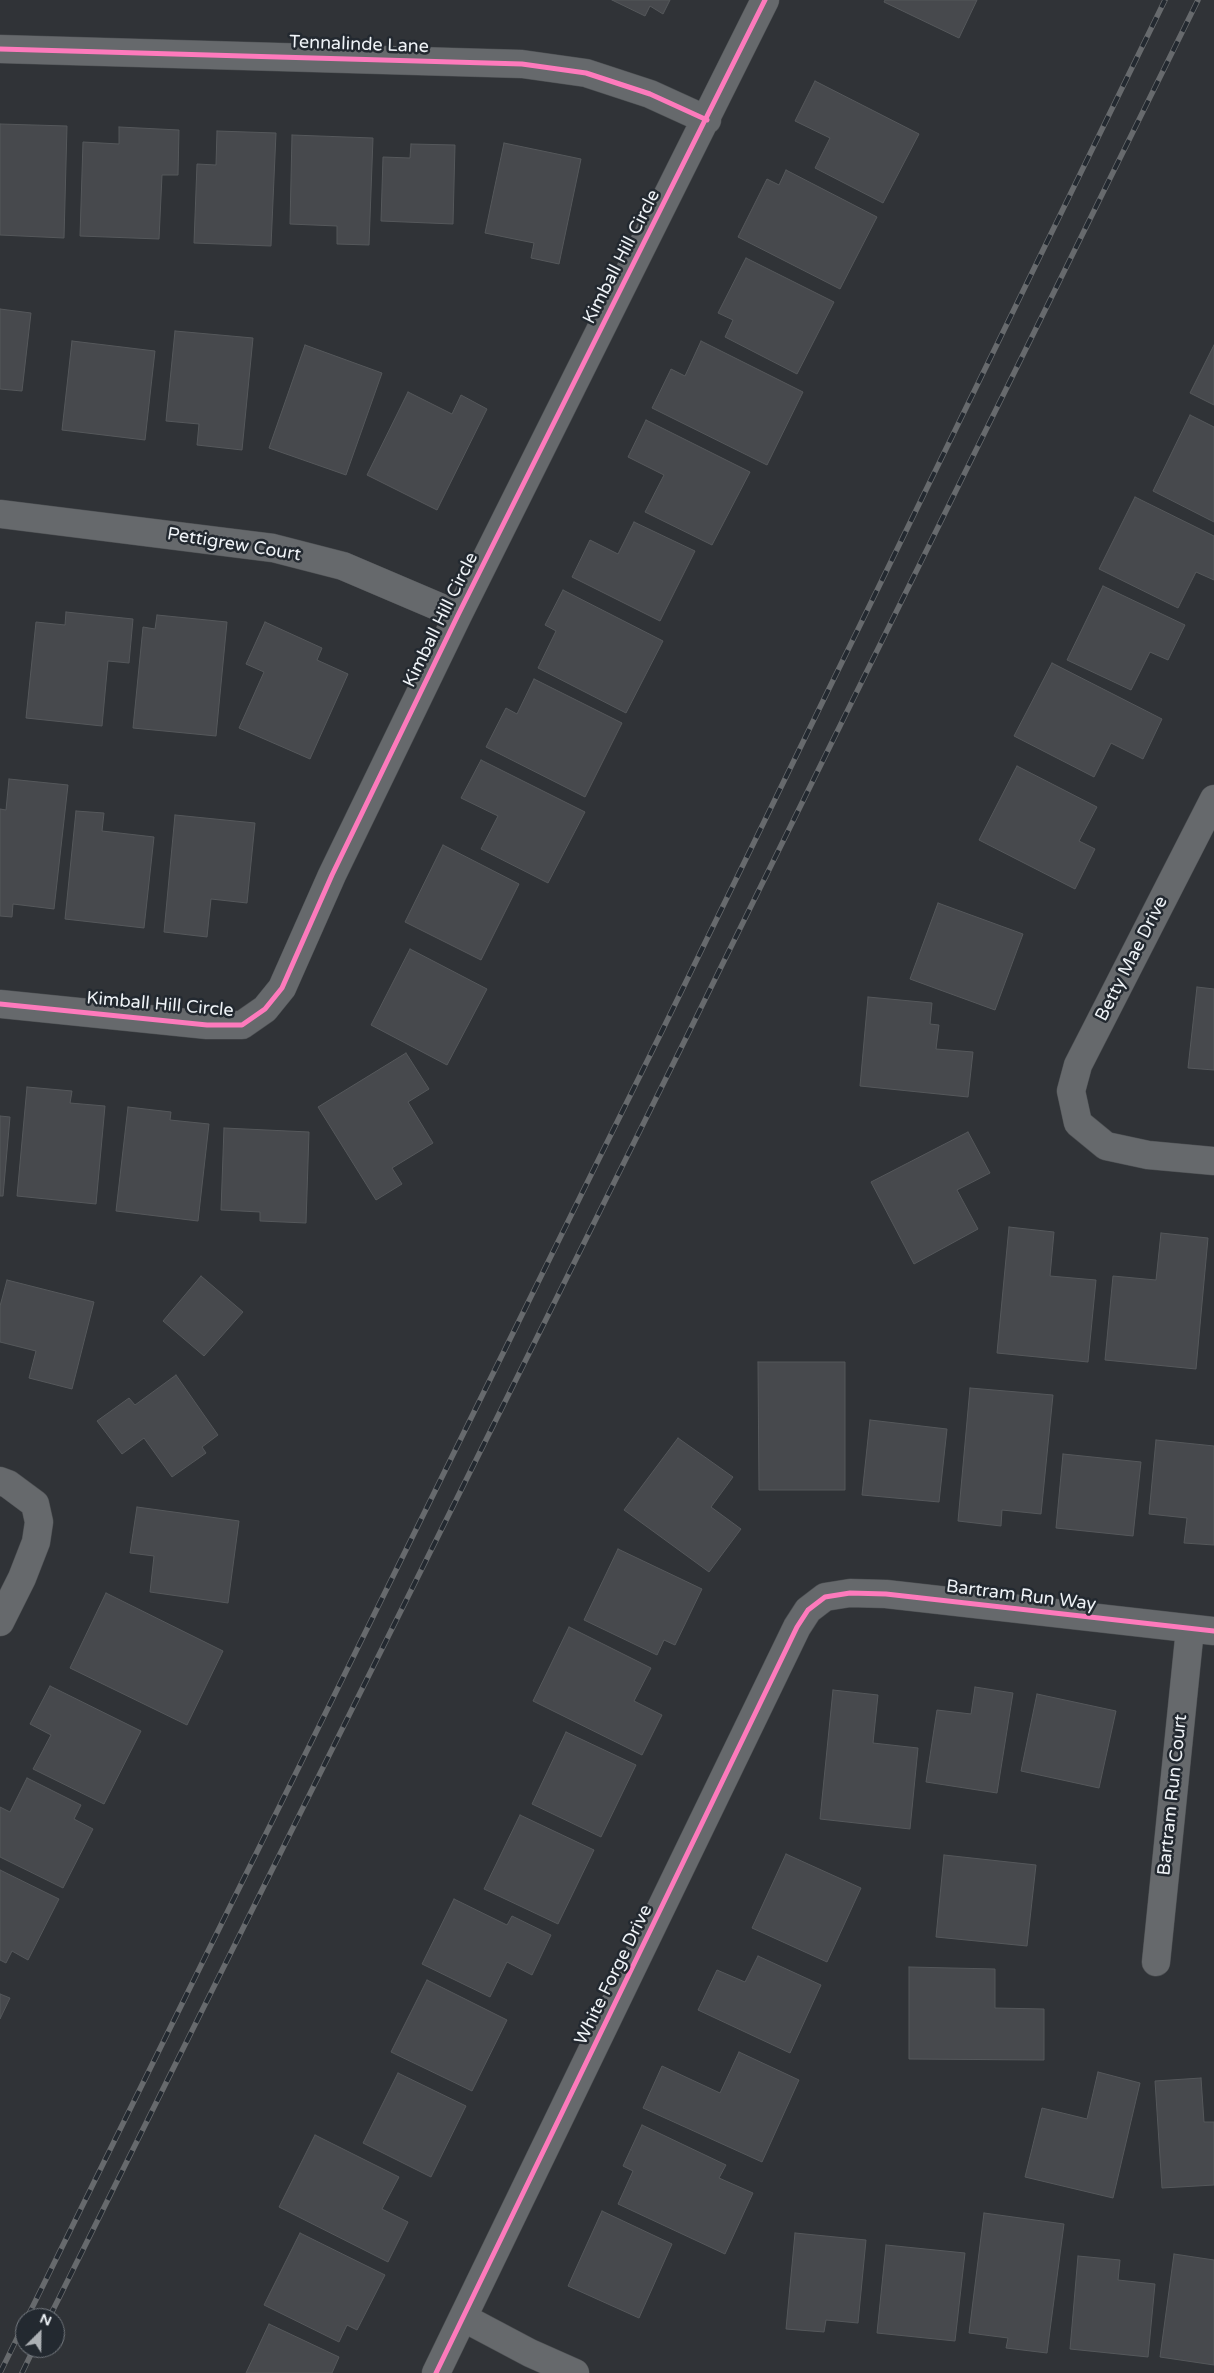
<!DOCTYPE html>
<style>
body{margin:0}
#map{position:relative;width:1214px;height:2373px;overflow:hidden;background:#303337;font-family:"Varela Round",sans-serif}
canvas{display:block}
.north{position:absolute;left:15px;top:2308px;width:50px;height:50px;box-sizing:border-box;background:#232930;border:1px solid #757a80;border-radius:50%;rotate:23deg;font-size:14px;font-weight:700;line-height:20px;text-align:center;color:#eff3f7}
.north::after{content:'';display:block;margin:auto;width:18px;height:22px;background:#acb0b4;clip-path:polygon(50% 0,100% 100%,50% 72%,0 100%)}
</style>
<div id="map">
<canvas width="1214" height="2373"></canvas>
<div class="north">N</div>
</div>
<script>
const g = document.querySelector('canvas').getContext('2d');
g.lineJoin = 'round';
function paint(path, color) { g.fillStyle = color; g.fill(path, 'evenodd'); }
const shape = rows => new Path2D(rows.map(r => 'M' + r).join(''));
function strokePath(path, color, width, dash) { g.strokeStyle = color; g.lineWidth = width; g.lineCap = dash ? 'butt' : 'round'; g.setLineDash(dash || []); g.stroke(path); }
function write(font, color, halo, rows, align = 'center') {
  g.font = font + ' "Varela Round",sans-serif'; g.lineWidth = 5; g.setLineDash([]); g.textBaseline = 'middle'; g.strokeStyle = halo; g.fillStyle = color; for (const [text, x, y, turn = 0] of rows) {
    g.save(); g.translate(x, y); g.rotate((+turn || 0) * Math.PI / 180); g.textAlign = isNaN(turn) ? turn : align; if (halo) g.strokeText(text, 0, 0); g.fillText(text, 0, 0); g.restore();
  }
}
const building = shape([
 [612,0,670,0,663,14,650,6,645,16,612,0],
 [885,0,977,0,959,38,884,2,885,0],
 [815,81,919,134,883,203,815,168,830,138,795,121,815,81],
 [0,124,67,126,64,238,0,235,0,124],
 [119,127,179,130,178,175,162,175,159,239,80,236,83,142,119,144,119,127],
 [217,131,276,133,271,246,194,243,197,164,216,165,217,131],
 [292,135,373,138,369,245,337,244,337,226,290,224,292,135],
 [504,143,581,159,559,264,531,258,534,243,485,233,504,143],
 [411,144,455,145,453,224,381,221,383,157,410,158,411,144],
 [786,170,877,217,840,289,738,237,767,179,779,185,786,170],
 [746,258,834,302,797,374,725,337,733,320,718,313,746,258],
 [0,309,31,313,22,391,0,389,0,309],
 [175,331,253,338,242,450,197,445,199,424,166,421,175,331],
 [72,341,155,351,145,440,62,430,72,341],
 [701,341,803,392,767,465,652,408,671,369,685,376,701,341],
 [305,345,382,373,346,475,269,448,305,345],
 [1214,345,1214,405,1190,393,1214,345],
 [408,392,452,414,461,395,487,409,437,510,367,475,408,392],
 [1190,415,1214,427,1214,522,1153,491,1190,415],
 [646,420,750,472,712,545,645,512,664,475,628,457,646,420],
 [1135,497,1214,536,1214,580,1196,572,1178,608,1099,569,1135,497],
 [634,522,695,551,660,621,572,577,590,540,618,554,634,522],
 [1103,586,1185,625,1168,660,1150,652,1131,690,1067,660,1103,586],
 [563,590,663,641,626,713,538,668,556,631,545,625,563,590],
 [66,612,133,619,129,663,108,661,102,726,26,718,36,622,65,625,66,612],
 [157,615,227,622,216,736,133,728,143,627,155,629,157,615],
 [265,622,322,648,317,660,348,674,310,759,239,728,264,672,246,664,265,622],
 [1052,663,1162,719,1143,759,1111,743,1094,777,1014,736,1052,663],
 [534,679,622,723,585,797,486,747,506,708,517,714,534,679],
 [481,760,585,812,548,883,481,849,498,816,461,798,481,760],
 [1017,766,1097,807,1079,841,1095,849,1075,889,979,840,1017,766],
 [9,779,68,785,54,909,13,904,12,917,0,916,0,809,6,810,9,779],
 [76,811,104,813,102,831,154,837,144,928,65,919,76,811],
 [175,815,255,823,247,903,211,899,207,937,164,932,175,815],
 [443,845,519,884,481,960,405,922,443,845],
 [938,903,1023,934,995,1010,910,979,938,903],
 [410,949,487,989,447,1065,371,1025,410,949],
 [1197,987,1214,989,1214,1070,1188,1068,1197,987],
 [868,997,932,1003,930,1024,939,1025,936,1049,973,1052,968,1097,860,1086,868,997],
 [406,1053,429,1089,408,1102,433,1143,392,1168,402,1184,376,1200,318,1107,406,1053],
 [27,1087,72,1091,70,1103,105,1106,96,1204,17,1196,27,1087],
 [128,1107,171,1112,170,1120,209,1124,198,1221,116,1211,128,1107],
 [0,1116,10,1117,3,1196,0,1196,0,1116],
 [224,1128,309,1132,306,1223,260,1221,260,1212,221,1210,224,1128],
 [968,1132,990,1173,957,1190,978,1229,914,1264,871,1182,968,1132],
 [1009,1227,1054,1232,1050,1276,1096,1280,1088,1362,997,1353,1009,1227],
 [1161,1233,1208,1238,1196,1369,1105,1360,1113,1276,1156,1280,1161,1233],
 [201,1276,243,1312,204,1356,163,1321,201,1276],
 [7,1280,94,1302,72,1389,29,1378,36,1351,0,1342,0,1306,7,1280],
 [758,1362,845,1362,845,1490,759,1490,758,1362],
 [176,1375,218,1435,202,1447,206,1453,172,1477,144,1438,122,1454,97,1421,129,1398,135,1405,176,1375],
 [970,1388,1053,1395,1041,1514,1002,1510,1001,1526,958,1521,970,1388],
 [870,1420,947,1429,939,1502,862,1495,870,1420],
 [678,1438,733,1477,711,1507,741,1529,709,1572,624,1510,678,1438],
 [1156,1440,1214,1446,1214,1545,1184,1543,1187,1518,1149,1514,1156,1440],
 [1063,1454,1141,1462,1133,1536,1056,1528,1063,1454],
 [137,1507,239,1521,228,1603,150,1592,154,1556,130,1553,137,1507],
 [618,1549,702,1589,675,1645,664,1640,657,1655,584,1620,618,1549],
 [106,1593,223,1651,187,1725,70,1668,106,1593],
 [569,1627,651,1668,634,1701,662,1715,642,1755,533,1701,569,1627],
 [50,1686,141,1731,104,1804,33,1769,51,1735,30,1724,50,1686],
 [975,1687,1013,1693,997,1793,926,1782,937,1710,971,1714,975,1687],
 [833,1690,878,1695,873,1743,918,1748,910,1829,820,1819,833,1690],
 [1037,1694,1116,1711,1099,1788,1021,1771,1037,1694],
 [566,1732,636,1765,601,1837,532,1804,566,1732],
 [27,1778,81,1805,74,1819,93,1829,63,1888,0,1857,0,1807,10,1812,27,1778],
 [520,1815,594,1850,558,1924,484,1889,520,1815],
 [786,1854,861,1888,827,1962,752,1928,786,1854],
 [944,1855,1036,1865,1027,1946,936,1937,944,1855],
 [0,1870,59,1899,28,1960,12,1951,6,1963,0,1960,0,1870],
 [454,1899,507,1925,512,1916,551,1935,532,1975,507,1962,490,1997,422,1964,454,1899],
 [758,1956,821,1985,790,2053,698,2010,717,1970,745,1982,758,1956],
 [909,1967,995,1969,995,2008,1044,2009,1044,2060,909,2059,909,1967],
 [427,1980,507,2020,472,2091,391,2052,427,1980],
 [0,1994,10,1998,0,2019,0,1994],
 [739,2052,799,2080,762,2162,643,2108,662,2066,720,2093,739,2052],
 [1098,2072,1140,2083,1113,2198,1025,2177,1042,2108,1087,2119,1098,2072],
 [398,2073,466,2106,431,2177,363,2143,398,2073],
 [1201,2078,1204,2122,1214,2122,1214,2185,1162,2188,1155,2081,1201,2078],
 [642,2125,726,2165,719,2178,753,2193,725,2254,618,2204,633,2171,623,2166,642,2125],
 [315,2135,399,2177,382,2209,408,2222,388,2262,279,2207,315,2135],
 [602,2211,672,2244,639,2318,568,2286,602,2211],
 [984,2213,1064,2224,1047,2353,1006,2348,1008,2338,969,2333,984,2213],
 [300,2233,385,2275,357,2330,347,2325,339,2342,264,2305,300,2233],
 [795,2233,866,2240,858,2323,826,2320,824,2332,786,2329,795,2233],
 [886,2245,965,2253,955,2341,877,2333,886,2245],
 [1174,2254,1214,2260,1214,2365,1160,2357,1174,2254],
 [1078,2256,1120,2260,1118,2280,1155,2284,1148,2357,1070,2349,1078,2256],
 [269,2324,339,2357,332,2373,246,2373,269,2324]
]);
const minor = shape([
 [0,49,522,64,586,73,650,94,707,120],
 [0,514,273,548,343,566,458,615],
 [1214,799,1078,1065,1071,1091,1078,1123,1106,1146,1148,1155,1214,1161],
 [0,1004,207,1025,242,1025,265,1009,282,988,332,875,458,615,765,0],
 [0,1481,8,1484,35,1504,39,1522,36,1542,22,1578,0,1622],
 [1156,1962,1190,1629],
 [464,2318,530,2353,575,2373],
 [436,2373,797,1627,808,1610,825,1597,850,1593,886,1594,1214,1631]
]);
const rail = shape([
 [27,2318,662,1031,1165,0],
 [49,2318,688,1034,1198,0],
 [0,2373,25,2322],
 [22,2373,34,2348]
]);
const cycleway = shape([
 [0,49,522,64,586,73,650,94,707,120],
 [0,1004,207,1025,242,1025,265,1009,282,988,332,875,458,615,765,0],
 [436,2373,797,1627,808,1610,825,1597,850,1593,886,1594,1214,1631]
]);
const streetNames = [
 ["Tennalinde Lane",359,45,2],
 ["Kimball Hill Circle",622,257,-63],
 ["Pettigrew Court",234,545,9],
 ["Kimball Hill Circle",441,620,-64],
 ["Betty Mae Drive",1132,959,-63],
 ["Kimball Hill Circle",160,1005,5],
 ["Bartram Run Way",1021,1596,7],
 ["Bartram Run Court",1173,1795,-84],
 ["White Forge Drive",614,1975,-64]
];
paint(building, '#47494d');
strokePath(building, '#55585b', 1);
strokePath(minor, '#4c4f52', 29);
strokePath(minor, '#66696c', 28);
strokePath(rail, '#676a6d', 5.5);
strokePath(rail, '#232930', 4, [11]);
strokePath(cycleway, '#fd7abc', 5);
write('18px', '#eff3f7', '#232930', streetNames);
</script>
